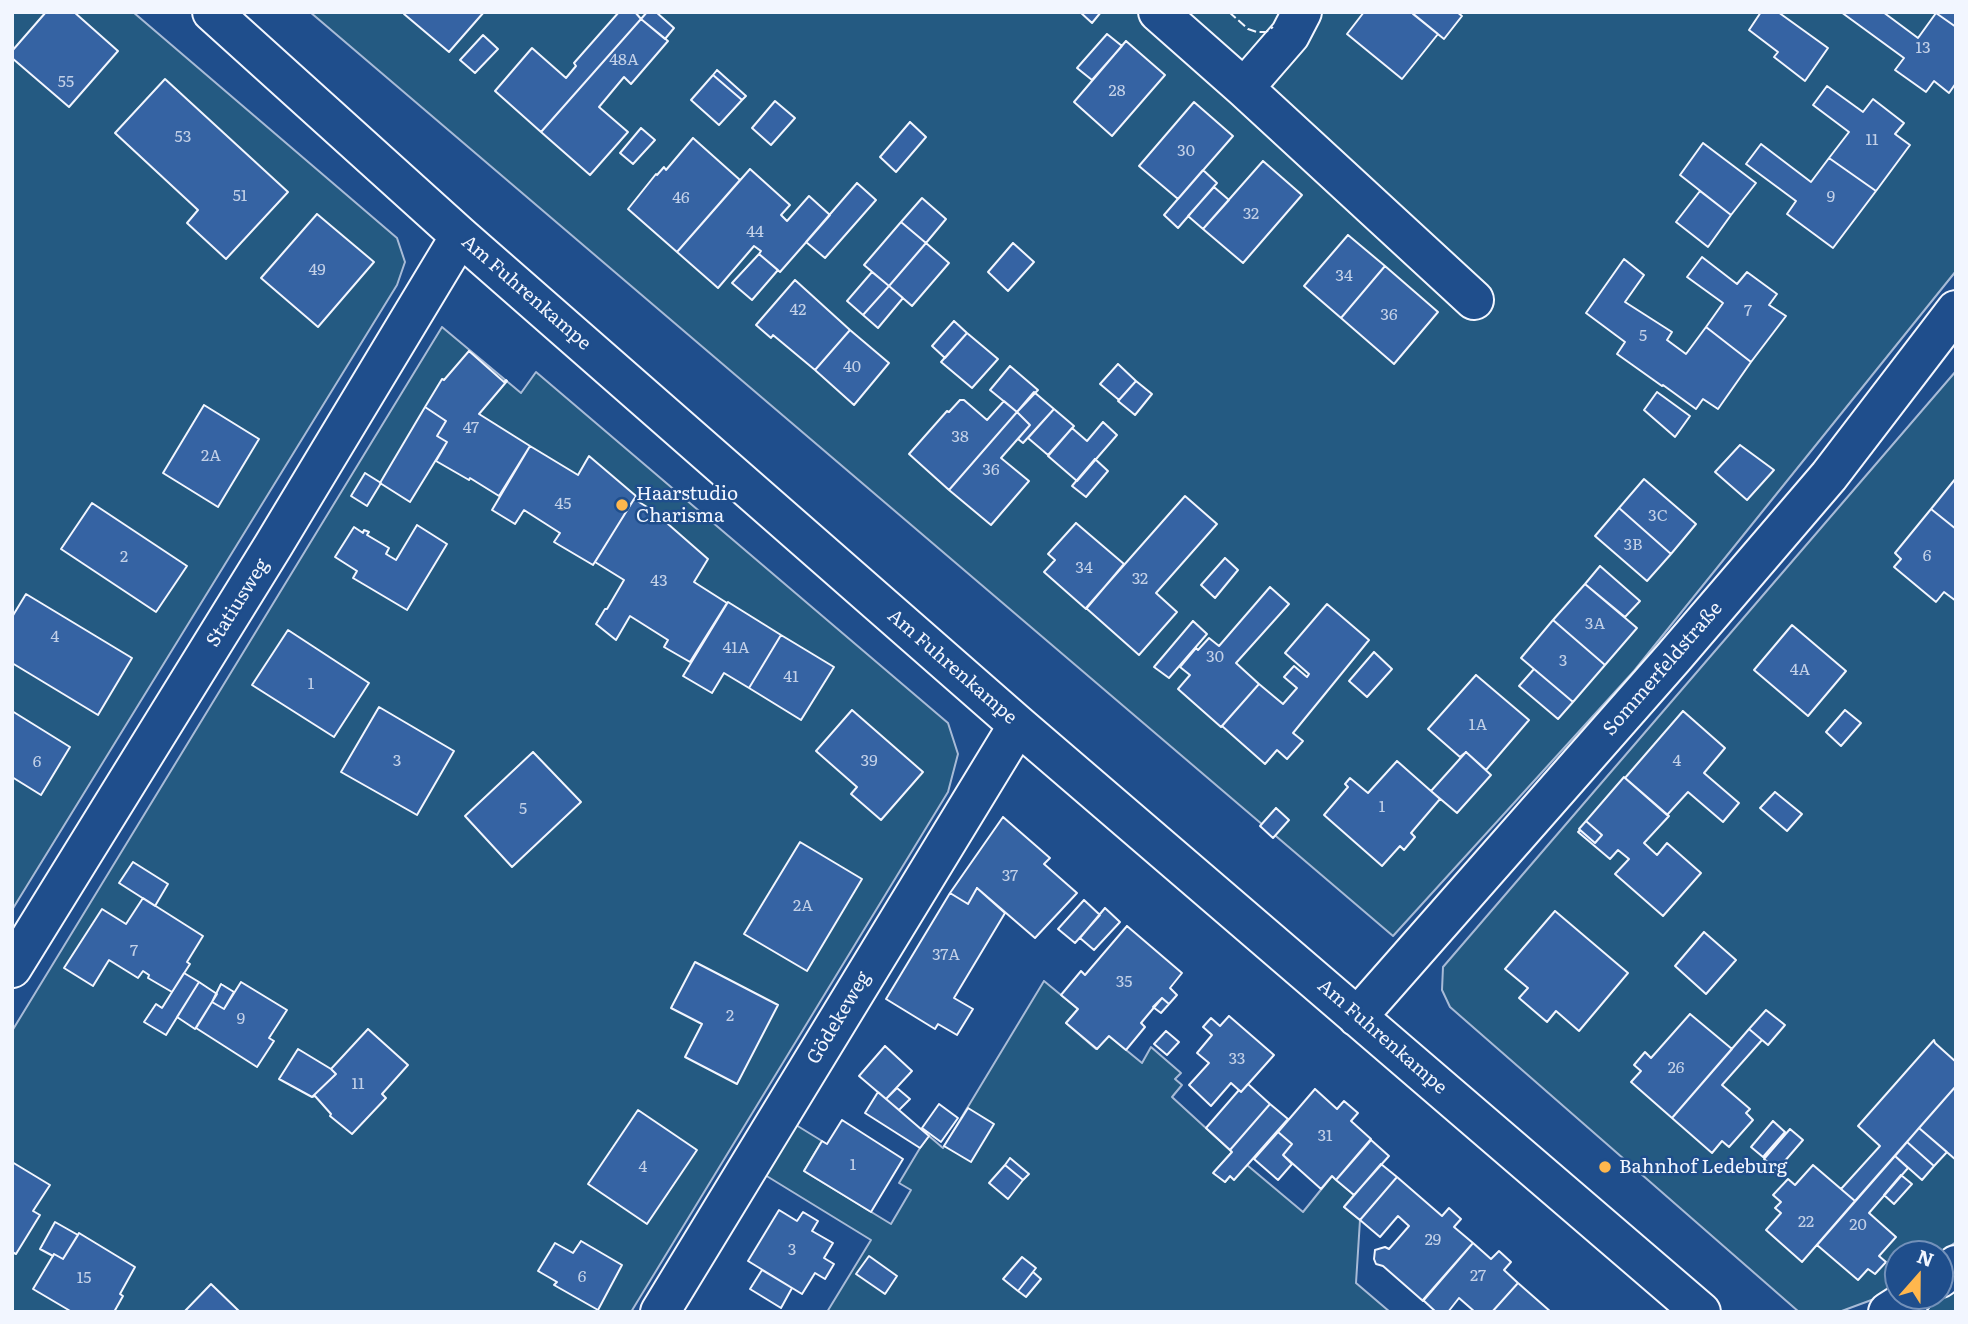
<!DOCTYPE html>
<meta charset="utf-8">
<style>
body{margin:0}
#map{position:relative;width:1968px;height:1324px;overflow:hidden;background:#1f4e8c;font-family:Literata,serif}
canvas{display:block}
.frame{position:absolute;inset:0;border:14px solid #f2f6ff;pointer-events:none}
.north{position:absolute;left:1884px;top:1240px;width:70px;height:70px;box-sizing:border-box;background:#1f4e8c;border:2px solid #7391ba;border-radius:50%;rotate:21deg;font-size:19px;font-weight:700;line-height:28px;text-align:center;color:#f2f6ff}
.north::after{content:'';display:block;margin:auto;width:24px;height:32px;background:#ffb74d;clip-path:polygon(50% 0,100% 100%,50% 72%,0 100%)}
</style>
<div id="map">
<canvas width="1968" height="1324"></canvas>
<div class="frame"></div>
<div class="north">N</div>
</div>
<script>
const g = document.querySelector('canvas').getContext('2d');
g.lineJoin = 'round';
function paint(path, color) { g.fillStyle = color; g.fill(path, 'evenodd'); }
const shape = rows => new Path2D(rows.map(r => 'M' + r).join(''));
function strokePath(path, color, width, dash) { g.strokeStyle = color; g.lineWidth = width; g.lineCap = dash ? 'butt' : 'round'; g.setLineDash(dash || []); g.stroke(path); }
function write(font, color, halo, rows, align = 'center') {
  g.font = font + ' Literata,serif'; g.lineWidth = 5; g.setLineDash([]); g.textBaseline = 'middle'; g.strokeStyle = halo; g.fillStyle = color; for (const [text, x, y, turn = 0] of rows) {
    g.save(); g.translate(x, y); g.rotate((+turn || 0) * Math.PI / 180); g.textAlign = isNaN(turn) ? turn : align; if (halo) g.strokeText(text, 0, 0); g.fillText(text, 0, 0); g.restore();
  }
}
const green = shape([
 [12,12,133,12,397,238,405,262,397,285,12,910,12,12],
 [310,12,1956,12,1956,271,1634,671,1393,936,310,12],
 [442,327,521,393,536,372,948,723,958,754,948,792,631,1312,12,1312,12,1031,442,327],
 [1956,371,1956,1242,1939,1254,1898,1254,1898,1286,1885,1295,1839,1312,1799,1312,1450,1007,1442,990,1443,967,1956,371],
 [1044,981,1078,1009,1066,1023,1096,1049,1109,1036,1142,1063,1151,1047,1181,1073,1175,1079,1182,1085,1172,1097,1232,1152,1214,1172,1225,1182,1230,1176,1247,1165,1303,1212,1332,1176,1354,1195,1344,1207,1360,1220,1356,1283,1390,1312,827,1312,871,1240,765,1175,796,1125,822,1141,804,1171,891,1224,911,1190,899,1183,920,1148,929,1136,943,1148,1044,981],
 [1956,1277,1956,1312,1903,1312,1927,1296,1940,1296,1956,1277]
]);
const building = shape([
 [46,12,74,12,118,51,69,107,12,58,12,51,46,12],
 [406,12,484,12,449,52,404,14,406,12],
 [619,12,635,12,641,19,541,132,495,91,532,48,566,78,576,66,574,63,619,12],
 [647,12,656,12,674,28,665,39,641,19,647,12],
 [1080,12,1101,12,1092,23,1080,12],
 [1364,12,1411,12,1438,34,1402,79,1347,34,1364,12],
 [1414,12,1457,12,1462,16,1444,39,1413,14,1414,12],
 [1761,12,1778,12,1828,48,1805,81,1774,57,1778,52,1749,30,1761,12],
 [1841,12,1883,12,1918,38,1936,13,1956,27,1956,83,1949,93,1934,81,1926,92,1895,70,1904,58,1841,12],
 [1956,12,1956,27,1936,13,1936,12,1956,12],
 [641,19,668,41,631,84,624,77,599,107,628,132,590,175,541,132,641,19],
 [1107,34,1122,46,1092,80,1077,68,1107,34],
 [483,35,498,49,475,73,460,60,483,35],
 [1126,41,1165,75,1112,136,1074,102,1126,41],
 [717,70,746,96,742,100,713,75,717,70],
 [713,75,742,100,719,125,691,100,713,75],
 [165,79,288,192,226,259,187,223,198,210,115,133,165,79],
 [1827,86,1863,112,1873,99,1904,123,1895,134,1910,145,1876,191,1829,158,1849,132,1813,105,1827,86],
 [775,101,795,118,771,145,752,128,775,101],
 [1194,102,1233,136,1178,199,1139,166,1194,102],
 [910,122,926,137,896,172,880,157,910,122],
 [641,128,655,140,633,164,620,153,641,128],
 [693,138,740,180,677,252,628,209,656,174,657,175,664,167,666,170,693,138],
 [1703,143,1756,183,1731,215,1680,175,1703,143],
 [1761,144,1811,182,1829,158,1876,191,1833,248,1787,214,1796,201,1746,164,1761,144],
 [1263,161,1302,195,1243,263,1203,229,1263,161],
 [750,169,790,205,781,215,787,221,809,196,830,215,780,272,759,254,761,251,754,246,718,288,677,252,750,169],
 [1203,170,1217,183,1178,228,1164,215,1203,170],
 [857,183,876,200,825,258,806,242,857,183],
 [1214,187,1229,200,1203,229,1188,216,1214,187],
 [1700,191,1731,215,1708,247,1676,222,1700,191],
 [922,198,946,219,926,243,901,222,922,198],
 [317,214,374,262,318,327,261,278,317,214],
 [901,222,926,243,889,286,864,265,901,222],
 [1348,235,1385,266,1341,318,1304,286,1348,235],
 [926,243,949,263,912,306,889,286,926,243],
 [1013,243,1034,262,1008,291,988,272,1013,243],
 [759,254,778,270,752,300,732,283,759,254],
 [1702,257,1737,284,1747,272,1777,294,1769,305,1786,316,1751,362,1706,327,1723,303,1687,277,1702,257],
 [1624,259,1644,275,1625,302,1672,332,1667,340,1686,354,1706,327,1751,362,1718,409,1703,399,1696,409,1663,385,1662,386,1617,354,1625,342,1586,313,1624,259],
 [1385,266,1438,312,1394,364,1341,318,1385,266],
 [872,272,889,286,863,315,847,301,872,272],
 [795,280,850,330,815,370,773,335,771,338,756,325,795,280],
 [889,286,903,298,878,328,863,315,889,286],
 [954,321,967,333,945,358,932,346,954,321],
 [850,330,889,363,854,405,815,370,850,330],
 [967,333,998,359,972,388,941,362,967,333],
 [469,351,504,382,506,380,507,381,479,414,530,446,499,496,470,478,469,480,436,461,447,442,437,436,446,421,425,407,442,379,444,380,469,351],
 [1118,364,1136,381,1119,400,1100,384,1118,364],
 [1010,366,1038,390,1017,412,990,390,1010,366],
 [1136,381,1152,394,1135,415,1118,401,1136,381],
 [1034,392,1054,409,1023,443,1018,439,1030,425,1017,412,1034,392],
 [1657,392,1690,416,1675,437,1644,410,1657,392],
 [960,400,964,400,987,420,1004,401,1017,412,949,490,909,454,947,411,949,412,960,400],
 [204,405,259,439,218,507,163,473,204,405],
 [425,407,446,421,437,436,447,442,410,502,380,483,425,407],
 [1054,409,1074,426,1048,455,1028,438,1054,409],
 [1017,412,1030,425,1001,458,1029,481,991,525,949,490,1017,412],
 [1103,422,1117,435,1077,481,1048,456,1072,428,1087,441,1103,422],
 [1740,445,1774,470,1747,500,1715,472,1740,445],
 [530,446,578,475,589,456,636,496,593,565,554,542,560,533,524,510,515,524,492,510,530,446],
 [1095,459,1108,471,1086,497,1072,486,1095,459],
 [365,473,381,483,367,506,351,496,365,473],
 [1956,478,1956,529,1931,509,1956,478],
 [1644,479,1696,524,1671,554,1619,508,1644,479],
 [1185,496,1217,524,1156,593,1177,612,1139,655,1086,608,1185,496],
 [634,499,652,510,708,559,694,582,727,603,690,662,664,647,668,640,630,616,616,640,596,624,605,609,607,609,624,580,595,562,634,499],
 [92,503,187,566,156,612,61,549,92,503],
 [1619,508,1671,554,1647,581,1595,536,1619,508],
 [1931,509,1956,529,1956,601,1944,592,1936,602,1894,567,1901,559,1895,553,1931,509],
 [1076,523,1124,564,1086,609,1044,572,1055,560,1048,554,1076,523],
 [417,525,447,544,407,610,353,578,357,571,335,557,354,527,363,533,364,530,369,532,367,535,389,548,386,554,396,560,417,525],
 [1225,558,1238,570,1215,598,1201,585,1225,558],
 [1600,566,1640,601,1625,617,1585,584,1600,566],
 [1585,584,1637,628,1605,665,1553,620,1585,584],
 [1270,587,1289,604,1236,663,1259,684,1221,727,1178,689,1190,675,1180,667,1196,648,1198,650,1209,638,1219,646,1270,587],
 [26,594,132,658,98,715,12,663,12,617,26,594],
 [728,602,781,635,749,688,724,673,712,693,683,676,728,602],
 [1327,604,1369,640,1293,733,1303,741,1287,759,1277,750,1265,764,1222,726,1259,684,1283,704,1297,688,1284,677,1294,666,1307,677,1309,674,1285,653,1327,604],
 [1553,620,1605,665,1573,702,1521,658,1553,620],
 [1193,621,1207,634,1169,678,1154,667,1193,621],
 [1792,625,1846,671,1808,716,1754,670,1792,625],
 [288,630,369,683,334,737,252,685,288,630],
 [781,635,834,667,801,720,749,688,781,635],
 [1374,652,1392,669,1367,697,1349,681,1374,652],
 [1534,669,1573,702,1558,719,1519,686,1534,669],
 [1476,675,1529,720,1486,770,1466,752,1460,757,1428,729,1476,675],
 [379,707,454,751,417,815,341,772,379,707],
 [852,710,923,772,881,820,851,794,857,787,816,751,852,710],
 [1845,710,1861,723,1841,746,1826,732,1845,710],
 [12,711,70,747,41,795,12,777,12,711],
 [1683,711,1725,748,1704,773,1739,803,1723,822,1688,792,1667,815,1625,778,1683,711],
 [533,752,581,802,512,867,465,816,533,752],
 [1466,752,1491,775,1457,813,1431,791,1466,752],
 [1397,761,1440,799,1411,833,1415,837,1404,850,1400,846,1382,866,1324,815,1348,787,1345,784,1350,778,1368,793,1397,761],
 [1624,777,1669,816,1644,843,1657,855,1667,843,1701,873,1663,916,1615,874,1629,859,1618,850,1610,859,1578,832,1580,830,1595,843,1602,835,1586,821,1624,777],
 [1775,792,1802,814,1787,831,1760,808,1775,792],
 [1276,808,1289,820,1273,838,1260,826,1276,808],
 [1003,817,1050,858,1044,864,1077,893,1035,938,977,888,968,904,950,893,1003,817],
 [1586,821,1602,835,1595,843,1579,829,1586,821],
 [800,842,862,879,807,971,744,934,800,842],
 [133,862,168,884,155,906,119,883,133,862],
 [977,888,1005,913,954,998,973,1009,957,1035,938,1024,935,1029,886,999,950,893,968,904,977,888],
 [143,898,203,936,187,962,190,964,172,992,148,978,149,975,143,971,138,978,109,960,93,986,64,968,102,909,126,924,143,898],
 [1084,900,1100,915,1075,943,1058,929,1084,900],
 [1105,908,1120,922,1094,950,1080,938,1105,908],
 [1555,911,1628,973,1579,1031,1556,1011,1547,1022,1519,998,1528,988,1505,969,1555,911],
 [1127,926,1182,973,1170,988,1177,995,1169,1004,1162,998,1141,1023,1145,1027,1126,1050,1109,1036,1097,1049,1066,1023,1078,1009,1061,995,1081,971,1085,975,1127,926],
 [1704,932,1736,960,1706,994,1675,966,1704,932],
 [695,962,778,1005,737,1084,685,1057,702,1024,671,1008,695,962],
 [184,973,199,982,166,1035,144,1022,156,1004,162,1008,184,973],
 [199,982,217,994,195,1029,177,1017,199,982],
 [241,982,287,1010,269,1038,274,1041,257,1067,196,1028,212,1002,224,1009,241,982],
 [221,984,234,992,224,1009,212,1002,221,984],
 [1162,998,1169,1004,1161,1013,1153,1007,1162,998],
 [1766,1010,1785,1025,1768,1045,1749,1029,1766,1010],
 [1690,1014,1732,1049,1672,1118,1631,1082,1641,1071,1634,1065,1645,1052,1651,1058,1690,1014],
 [1229,1016,1274,1055,1241,1092,1231,1083,1211,1106,1189,1085,1209,1063,1197,1053,1212,1035,1203,1027,1211,1018,1220,1026,1229,1016],
 [368,1029,408,1065,382,1094,386,1098,352,1134,330,1116,331,1114,315,1096,312,1097,336,1074,331,1069,368,1029],
 [1749,1029,1762,1040,1722,1085,1750,1109,1746,1113,1753,1120,1729,1147,1722,1141,1712,1153,1672,1118,1749,1029],
 [1166,1031,1179,1042,1167,1055,1154,1044,1166,1031],
 [1934,1040,1935,1043,1956,1062,1956,1086,1855,1201,1841,1189,1880,1146,1858,1126,1934,1040],
 [885,1046,912,1071,886,1099,859,1076,885,1046],
 [298,1049,331,1069,336,1074,312,1097,279,1079,298,1049],
 [1248,1084,1270,1104,1230,1150,1206,1128,1239,1090,1241,1092,1248,1084],
 [1956,1086,1956,1160,1919,1128,1956,1086],
 [897,1088,910,1099,899,1110,886,1099,897,1088],
 [1315,1089,1337,1109,1344,1101,1358,1113,1351,1121,1371,1139,1336,1180,1332,1176,1321,1189,1283,1155,1292,1144,1278,1132,1315,1089],
 [878,1092,929,1136,920,1148,865,1113,878,1092],
 [939,1104,958,1118,941,1142,922,1128,939,1104],
 [1270,1104,1288,1119,1234,1180,1230,1176,1225,1182,1213,1173,1232,1152,1230,1150,1270,1104],
 [968,1108,994,1124,971,1162,944,1146,968,1108],
 [638,1110,697,1150,647,1224,588,1184,638,1110],
 [842,1120,903,1159,871,1212,804,1171,822,1141,827,1144,842,1120],
 [1773,1121,1785,1132,1763,1157,1751,1147,1773,1121],
 [1919,1128,1947,1152,1934,1166,1907,1142,1919,1128],
 [1790,1129,1803,1140,1777,1170,1764,1159,1790,1129],
 [1278,1132,1292,1144,1283,1155,1292,1164,1278,1180,1254,1159,1278,1132],
 [1371,1140,1389,1156,1354,1195,1336,1180,1371,1140],
 [1907,1142,1934,1166,1922,1180,1895,1156,1907,1142],
 [1895,1156,1908,1168,1869,1213,1896,1237,1879,1256,1886,1262,1875,1274,1868,1269,1858,1280,1817,1245,1895,1156],
 [1010,1158,1029,1174,1023,1180,1005,1165,1010,1158],
 [12,1162,50,1185,33,1211,40,1215,16,1254,12,1252,12,1162],
 [1381,1164,1397,1177,1360,1220,1344,1207,1381,1164],
 [1005,1165,1023,1180,1008,1199,989,1183,1005,1165],
 [1813,1165,1855,1201,1802,1262,1766,1230,1781,1213,1775,1208,1781,1202,1773,1195,1788,1179,1795,1185,1813,1165],
 [1901,1175,1912,1184,1894,1204,1884,1195,1901,1175],
 [1397,1177,1442,1216,1449,1208,1461,1219,1454,1227,1473,1243,1423,1301,1383,1266,1376,1264,1374,1259,1375,1250,1385,1247,1389,1249,1409,1226,1398,1216,1380,1237,1360,1220,1397,1177],
 [779,1210,797,1221,803,1212,818,1221,812,1231,833,1243,824,1258,834,1264,825,1279,815,1273,802,1294,748,1261,779,1210],
 [55,1222,78,1235,63,1259,54,1254,53,1256,40,1249,55,1222],
 [79,1233,135,1267,120,1294,123,1296,114,1312,72,1312,33,1289,54,1254,63,1259,79,1233],
 [581,1241,622,1265,598,1310,554,1285,557,1282,538,1271,555,1243,573,1253,581,1241],
 [1473,1243,1491,1259,1499,1251,1511,1262,1504,1270,1518,1283,1492,1312,1475,1312,1459,1298,1448,1312,1436,1312,1423,1300,1473,1243],
 [869,1256,897,1276,885,1294,856,1274,869,1256],
 [1022,1257,1036,1268,1018,1291,1003,1279,1022,1257],
 [762,1270,792,1288,781,1308,750,1289,762,1270],
 [1033,1272,1041,1279,1026,1297,1018,1291,1033,1272],
 [1518,1283,1551,1312,1492,1312,1518,1283],
 [211,1284,240,1312,184,1312,211,1284]
]);
const minor = shape([
 [212,12,460,236,1018,725,1701,1312],
 [1158,12,1244,88,1474,300],
 [1244,88,1290,35,1302,12],
 [12,968,273,546,460,236],
 [1357,1017,1673,658,1829,476,1956,310],
 [1940,1278,1956,1265],
 [660,1312,1018,725],
 [1888,1312,1913,1296]
]);
const fence = shape([
 [1229,12,1248,29,1257,32,1266,32,1273,27]
]);
const markers = [
 [622,505,7,"#ffb74d"],
 [1605,1167,7,"#ffb74d"]
];
const numberNames = [
 ["13",1923,48],
 ["48A",624,60],
 ["55",66,82],
 ["28",1117,91],
 ["53",183,137],
 ["11",1872,140],
 ["30",1186,151],
 ["51",240,196],
 ["9",1831,197],
 ["46",681,198],
 ["32",1251,214],
 ["44",755,232],
 ["49",317,270],
 ["34",1344,276],
 ["42",798,310],
 ["7",1748,311],
 ["36",1389,315],
 ["5",1643,336],
 ["40",852,367],
 ["47",471,428],
 ["38",960,437],
 ["2A",211,456],
 ["36",991,470],
 ["45",563,504],
 ["3C",1658,516],
 ["3B",1633,545],
 ["6",1927,556],
 ["2",124,557],
 ["34",1084,568],
 ["32",1140,579],
 ["43",659,581],
 ["3A",1595,624],
 ["4",55,637],
 ["41A",736,648],
 ["30",1215,657],
 ["3",1563,661],
 ["4A",1800,670],
 ["41",791,677],
 ["1",311,684],
 ["1A",1478,725],
 ["3",397,761],
 ["39",869,761],
 ["4",1677,761],
 ["6",37,762],
 ["1",1382,807],
 ["5",523,809],
 ["37",1010,876],
 ["2A",803,906],
 ["7",134,951],
 ["37A",946,955],
 ["35",1124,982],
 ["2",730,1016],
 ["9",241,1019],
 ["33",1237,1059],
 ["26",1676,1068],
 ["11",358,1084],
 ["31",1325,1136],
 ["1",853,1165],
 ["4",643,1167],
 ["22",1806,1222],
 ["20",1858,1225],
 ["29",1433,1240],
 ["3",792,1250],
 ["27",1478,1276],
 ["6",582,1277],
 ["15",84,1278]
];
const streetNames = [
 ["Am Fuhrenkampe",526,293,41],
 ["Statiusweg",238,603,-58],
 ["Am Fuhrenkampe",952,667,41],
 ["Sommerfeldstraße",1663,669,-49],
 ["Gödekeweg",839,1018,-59],
 ["Am Fuhrenkampe",1382,1037,41]
];
const poiNames = [
 ["Haarstudio",636,494],
 ["Charisma",636,516],
 ["Bahnhof Ledeburg",1619,1167]
];
paint(green, '#245a82');
strokePath(green, '#a8bbd7', 2);
paint(building, '#3563a3');
strokePath(building, '#f2f6ff', 2);
strokePath(minor, '#f2f6ff', 42);
strokePath(minor, '#1f4e8c', 38);
strokePath(fence, '#f2f6ff', 2, [9, 3.5]);
for (const [x, y, r, color] of markers) { const dot = new Path2D(); dot.arc(x, y, r, 0, 2 * Math.PI); g.fillStyle = color; g.fill(dot); strokePath(dot, '#1f4e8c', 2.5); }
write('16px', '#c3d1e8', null, numberNames);
write('19px', '#f2f6ff', '#1f4e8c', streetNames);
write('19px', '#f2f6ff', '#1f4e8c', poiNames, 'left');
</script>
